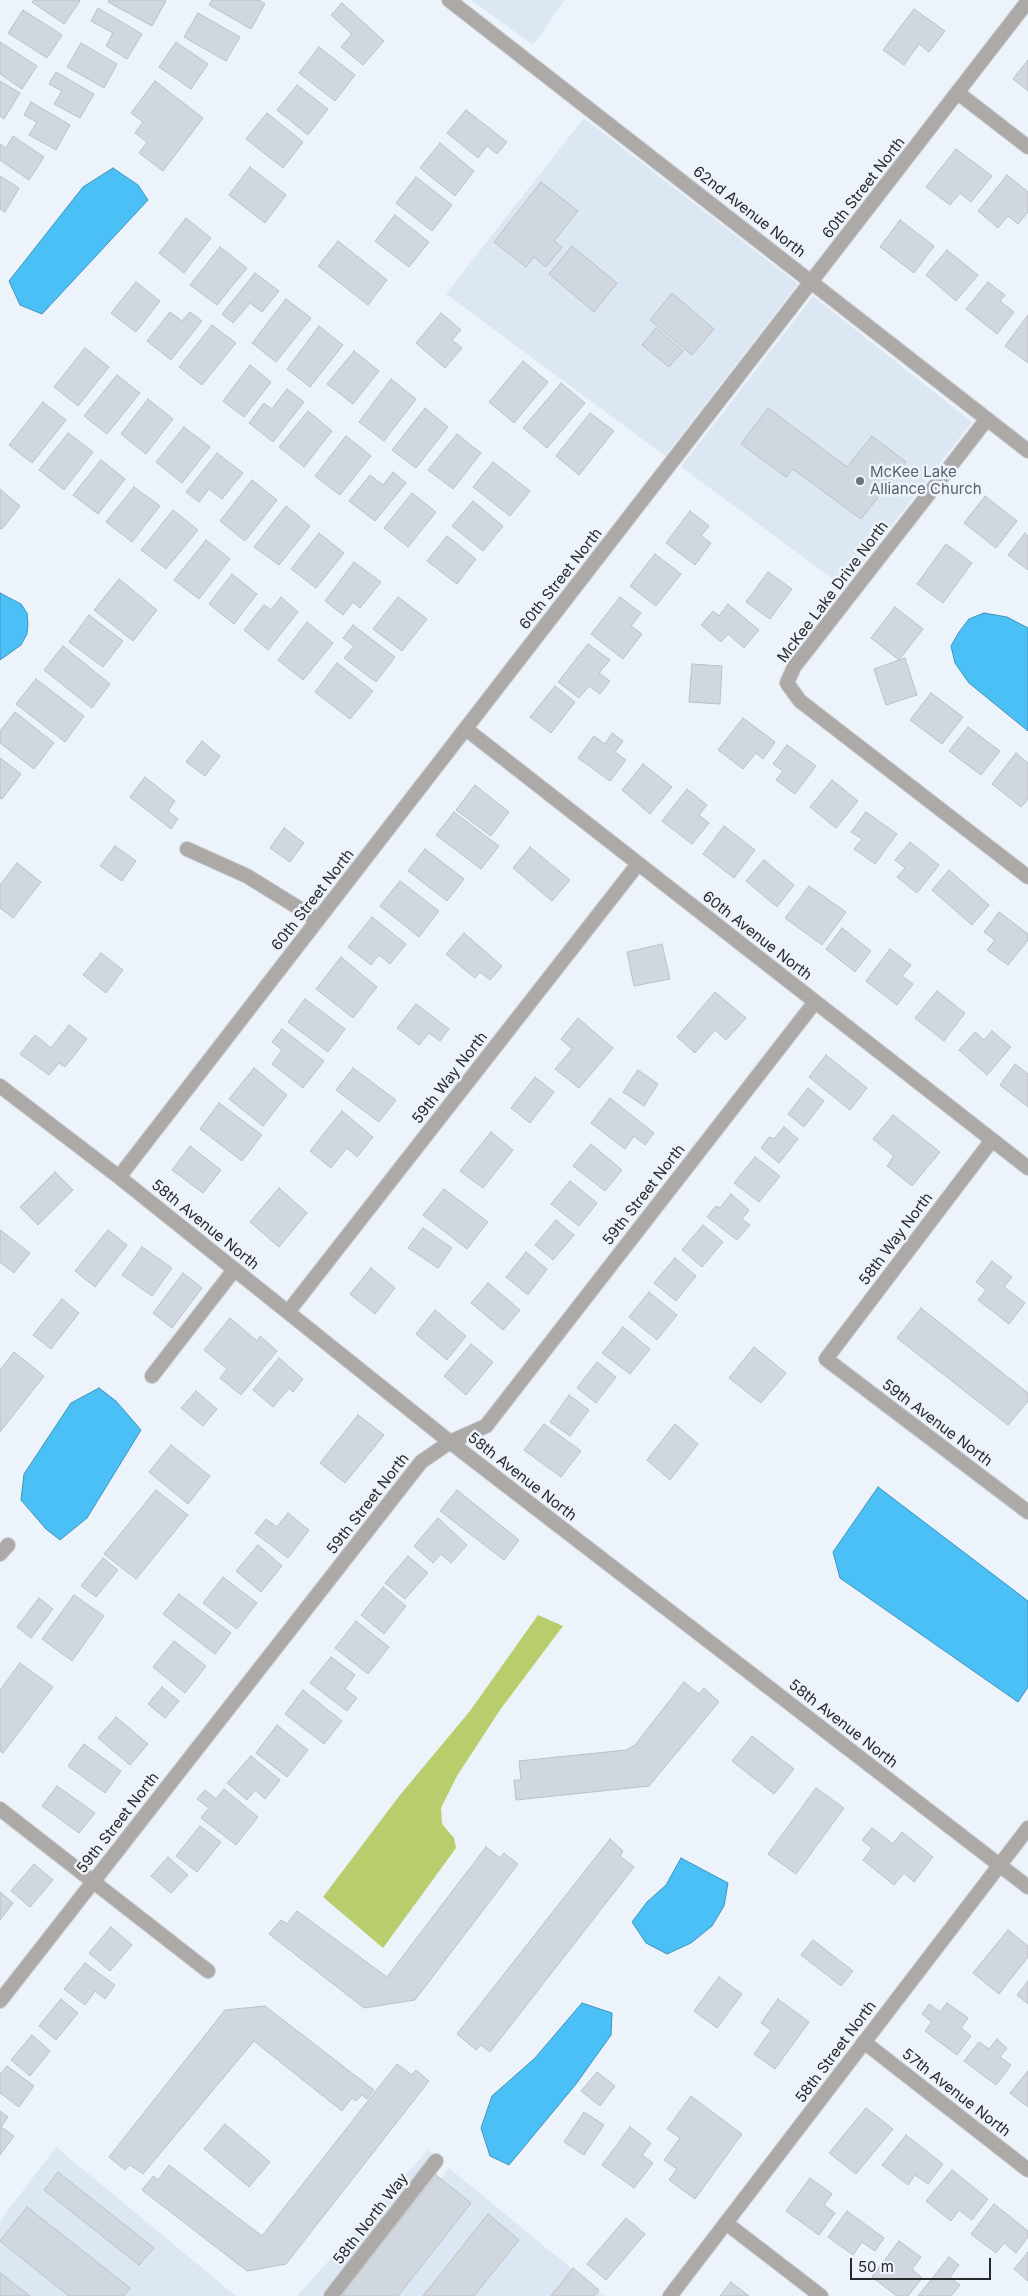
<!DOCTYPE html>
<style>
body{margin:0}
#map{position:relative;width:1028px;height:2296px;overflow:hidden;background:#edf3fa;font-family:Inter,sans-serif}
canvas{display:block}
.scale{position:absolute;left:850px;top:2258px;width:141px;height:22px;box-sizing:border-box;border:2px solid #27292b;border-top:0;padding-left:6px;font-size:15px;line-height:18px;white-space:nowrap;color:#27292b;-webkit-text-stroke:4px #edf3fa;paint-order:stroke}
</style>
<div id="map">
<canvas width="1028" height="2296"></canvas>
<div class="scale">50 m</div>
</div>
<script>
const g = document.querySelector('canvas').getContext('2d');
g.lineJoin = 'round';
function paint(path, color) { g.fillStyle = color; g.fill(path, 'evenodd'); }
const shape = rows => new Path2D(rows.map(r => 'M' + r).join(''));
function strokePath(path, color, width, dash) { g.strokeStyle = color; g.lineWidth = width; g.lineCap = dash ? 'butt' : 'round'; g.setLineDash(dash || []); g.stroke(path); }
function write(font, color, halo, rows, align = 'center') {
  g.font = font + ' Inter,sans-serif'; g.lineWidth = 5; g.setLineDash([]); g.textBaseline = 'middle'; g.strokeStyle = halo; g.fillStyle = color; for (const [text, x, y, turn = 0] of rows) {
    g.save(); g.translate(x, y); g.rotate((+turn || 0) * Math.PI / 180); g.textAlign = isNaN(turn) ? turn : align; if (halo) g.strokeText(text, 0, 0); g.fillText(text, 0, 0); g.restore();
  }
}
const built = shape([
 [471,0,565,0,533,45],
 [584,118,798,284,665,456,446,294],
 [813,296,972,422,844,587,681,467],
 [56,2147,236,2296,0,2296,0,2221],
 [428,2150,434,2155,324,2296,297,2296],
 [449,2168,605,2296,349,2296]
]);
const green = shape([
 [538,1615,563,1626,500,1710,457,1776,441,1808,442,1824,454,1838,456,1848,383,1948,323,1897,400,1795,470,1711]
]);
const water = shape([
 [113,168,138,185,148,200,42,314,20,305,9,281,83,187,113,168],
 [0,593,21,604,27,613,28,624,27,634,21,645,0,660,0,593],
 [984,613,1007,617,1028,628,1028,731,969,683,955,663,951,646,959,632,969,619,984,613],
 [99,1388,116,1401,141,1430,87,1518,60,1540,46,1529,21,1500,24,1474,71,1403,99,1388],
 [878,1487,1028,1601,1028,1687,1018,1702,840,1578,833,1552,878,1487],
 [681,1858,728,1883,724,1906,712,1926,691,1943,667,1954,646,1943,632,1922,647,1902,666,1885,681,1858],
 [582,2003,612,2013,611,2035,576,2084,509,2165,490,2156,481,2128,492,2096,535,2058,582,2003]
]);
const building = shape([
 [34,0,79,0,80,1,64,24,32,2,34,0],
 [109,0,164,0,166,1,152,26,108,2,109,0],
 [212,0,259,0,265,4,251,29,209,5,212,0],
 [342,3,384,41,363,65,341,47,352,34,331,15,342,3],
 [98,8,142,34,127,59,106,46,113,33,91,21,98,8],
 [914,9,945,31,929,52,919,44,904,65,883,50,914,9],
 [23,10,62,35,47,58,8,33,23,10],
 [198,13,240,37,226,61,184,37,198,13],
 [0,42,37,66,22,89,0,74,0,42],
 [176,42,208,64,191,89,159,67,176,42],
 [81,43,117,64,104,88,67,67,81,43],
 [319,47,355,75,335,101,299,73,319,47],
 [1028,60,1028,91,1013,79,1028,60],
 [56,72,94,94,80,118,54,104,62,91,49,84,56,72],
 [0,81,20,93,4,119,0,116,0,81],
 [155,81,203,118,163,171,139,153,147,142,135,133,143,122,131,113,155,81],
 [297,85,328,109,308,135,277,110,297,85],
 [31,102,70,125,56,150,29,135,37,122,24,115,31,102],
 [466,110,507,142,497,154,487,146,478,158,447,133,466,110],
 [267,113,303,142,283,168,246,139,267,113],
 [13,136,44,157,29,180,0,160,0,144,6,148,13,136],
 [440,143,474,171,455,196,420,168,440,143],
 [956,149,992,176,971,202,960,193,950,205,926,187,956,149],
 [250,167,286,195,265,223,229,195,250,167],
 [1007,175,1028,192,1028,212,1018,224,1008,216,998,228,978,211,1007,175],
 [0,176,19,188,5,212,0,209,0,176],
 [416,177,452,205,432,231,396,203,416,177],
 [541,182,578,211,554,241,562,247,546,267,534,257,526,267,494,242,541,182],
 [395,215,429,242,409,267,375,241,395,215],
 [186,218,211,238,184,273,159,253,186,218],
 [900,220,934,246,914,273,880,247,900,220],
 [338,241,387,280,368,305,318,266,338,241],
 [572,246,617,283,594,312,549,274,572,246],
 [220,247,247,268,217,305,190,285,220,247],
 [947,250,978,275,956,301,926,275,947,250],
 [255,273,279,291,262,312,250,303,233,323,222,314,255,273],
 [136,282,160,301,136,332,111,313,136,282],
 [988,282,1005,295,1000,301,1014,312,997,334,966,309,988,282],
 [672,293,714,329,692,355,650,320,672,293],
 [286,299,311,318,276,362,252,343,286,299],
 [170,312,182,321,190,312,202,321,171,360,147,341,170,312],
 [441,313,461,330,452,340,462,348,445,368,416,343,441,313],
 [1028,315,1028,363,1005,346,1028,315],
 [212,325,236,343,202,385,179,367,212,325],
 [319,326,343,345,310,387,287,369,319,326],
 [656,328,683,351,669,367,642,345,656,328],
 [85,348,109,367,78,406,54,387,85,348],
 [354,351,379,371,353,404,327,384,354,351],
 [523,361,548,382,514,423,489,402,523,361],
 [250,365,271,382,244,417,223,401,250,365],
 [117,375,140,393,107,434,84,416,117,375],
 [391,379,416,399,384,441,359,422,391,379],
 [561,383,585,403,547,448,523,428,561,383],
 [287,389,304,402,273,442,249,423,264,403,272,409,287,389],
 [148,399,173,419,146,454,121,434,148,399],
 [43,402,66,420,32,463,9,445,43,402],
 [425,408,448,427,416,468,392,450,425,408],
 [768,408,847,467,872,436,906,462,861,519,793,469,786,477,741,444,768,408],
 [308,411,332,431,304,467,279,447,308,411],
 [590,413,614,431,579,475,556,456,590,413],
 [184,427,210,447,182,483,156,462,184,427],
 [68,433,93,452,64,490,39,470,68,433],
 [457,434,481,453,453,489,428,470,457,434],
 [346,436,371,456,340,495,315,476,346,436],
 [217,453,243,473,222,499,209,489,199,502,186,492,217,453],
 [101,460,125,479,98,514,73,495,101,460],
 [493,462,530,491,510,516,473,487,493,462],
 [393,472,406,483,375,521,349,501,370,475,383,485,393,472],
 [252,480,277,500,245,541,220,521,252,480],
 [134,487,160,506,132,542,106,522,134,487],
 [0,489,20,506,2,529,0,528,0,489],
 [412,493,436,512,408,547,384,528,412,493],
 [985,496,1017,521,996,548,964,523,985,496],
 [473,501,503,526,483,551,452,526,473,501],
 [286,506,310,526,279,565,254,547,286,506],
 [173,510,198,530,166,569,141,550,173,510],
 [690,511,709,526,701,536,711,543,695,565,666,543,690,511],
 [319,533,344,553,316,588,291,569,319,533],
 [1025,533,1028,536,1028,570,1008,555,1025,533],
 [447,536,476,559,457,584,427,561,447,536],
 [206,540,230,559,199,599,174,580,206,540],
 [946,544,972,563,943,603,917,584,946,544],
 [655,554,681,574,656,606,630,586,655,554],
 [354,562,381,582,360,608,353,602,343,615,325,601,354,562],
 [768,572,792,589,770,619,746,602,768,572],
 [232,574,257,594,234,624,209,604,232,574],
 [119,579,157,610,133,641,94,610,119,579],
 [281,597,298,612,268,650,244,630,264,605,271,610,281,597],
 [398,597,427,619,402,651,373,629,398,597],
 [620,597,641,613,631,626,642,634,623,659,591,634,620,597],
 [728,604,759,630,744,648,728,634,721,642,701,625,713,611,719,616,728,604],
 [895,607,923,629,899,660,871,638,895,607],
 [89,615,123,641,103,667,69,642,89,615],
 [307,622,333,643,303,680,278,660,307,622],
 [353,625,395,657,376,682,344,658,354,646,343,638,353,625],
 [588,644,610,660,599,673,610,681,600,694,589,686,579,698,558,682,588,644],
 [63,646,110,684,92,708,44,670,63,646],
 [905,658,917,695,886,705,874,669,905,658],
 [337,663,373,691,350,719,315,692,337,663],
 [692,664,722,666,720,704,689,702,692,664],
 [36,679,84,716,65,742,16,704,36,679],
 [555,686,575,702,551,733,530,717,555,686],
 [931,693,963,717,942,744,910,720,931,693],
 [15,712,54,743,34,769,0,743,0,731,15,712],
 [743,718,775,742,763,759,756,753,743,769,718,750,743,718],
 [968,727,1000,751,981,775,949,751,968,727],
 [612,733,623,741,615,752,626,760,610,781,578,758,594,736,605,744,612,733],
 [202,741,220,756,205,776,186,762,202,741],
 [787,745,816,766,795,794,776,780,783,771,773,764,787,745],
 [1016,753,1028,763,1028,799,1021,807,992,784,1016,753],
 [0,758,21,774,2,799,0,798,0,758],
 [643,764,672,787,650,814,622,790,643,764],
 [145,777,175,801,168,811,178,819,171,829,130,797,145,777],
 [832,780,858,801,836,828,810,807,832,780],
 [475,785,509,812,491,836,456,810,475,785],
 [687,789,707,805,699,815,709,823,692,844,662,821,687,789],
 [454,812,499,846,481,869,436,835,454,812],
 [866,812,897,834,875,864,854,849,862,839,851,832,866,812],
 [724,826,755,850,734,878,703,854,724,826],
 [284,828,304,843,290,862,270,848,284,828],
 [910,842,939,865,917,893,897,877,905,868,895,860,910,842],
 [115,846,136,861,122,881,100,866,115,846],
 [530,847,570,880,552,901,513,868,530,847],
 [425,849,464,879,447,901,408,871,425,849],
 [764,860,794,885,777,907,746,881,764,860],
 [17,863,41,882,13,918,0,908,0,885,17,863],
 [949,870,989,905,972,925,932,890,949,870],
 [400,881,439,911,419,937,380,906,400,881],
 [809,886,846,912,822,945,785,918,809,886],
 [999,912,1028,934,1028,940,1008,965,987,950,995,940,984,932,999,912],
 [372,917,406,944,390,964,379,955,371,965,348,947,372,917],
 [842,928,871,951,855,972,826,949,842,928],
 [464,933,502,966,490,980,480,972,475,978,446,954,464,933],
 [662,944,670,979,634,986,627,952,662,944],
 [890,949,911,965,902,976,913,984,897,1005,866,981,890,949],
 [101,953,123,970,106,993,83,975,101,953],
 [341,957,377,987,353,1018,316,989,341,957],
 [937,991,965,1013,944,1041,915,1018,937,991],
 [715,992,746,1018,726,1040,715,1030,695,1053,677,1037,715,992],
 [305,999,345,1029,328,1052,288,1022,305,999],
 [416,1004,449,1029,440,1041,429,1033,419,1045,397,1028,416,1004],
 [578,1018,613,1048,579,1088,555,1069,572,1049,561,1039,578,1018],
 [69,1025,87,1039,65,1067,59,1063,49,1075,20,1054,35,1035,51,1048,69,1025],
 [282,1029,324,1061,303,1088,272,1064,282,1050,272,1042,282,1029],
 [992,1031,1011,1047,987,1075,959,1050,975,1032,984,1040,992,1031],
 [826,1055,867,1088,850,1110,809,1077,826,1055],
 [1015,1064,1028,1074,1028,1107,1000,1085,1015,1064],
 [254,1068,287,1095,263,1126,229,1099,254,1068],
 [353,1068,396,1100,379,1122,336,1090,353,1068],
 [638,1070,658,1084,644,1106,623,1092,638,1070],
 [535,1077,554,1092,530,1123,511,1108,535,1077],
 [808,1088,824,1101,804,1127,788,1114,808,1088],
 [610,1098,654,1133,645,1145,634,1136,625,1149,591,1123,610,1098],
 [219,1103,262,1135,242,1161,200,1129,219,1103],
 [342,1111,373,1137,357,1157,347,1148,331,1168,310,1151,342,1111],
 [893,1115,940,1152,912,1186,887,1166,894,1156,873,1139,893,1115],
 [784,1127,798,1139,779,1163,761,1148,769,1137,774,1139,784,1127],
 [491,1132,513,1150,483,1188,460,1171,491,1132],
 [591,1144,622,1170,605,1191,573,1166,591,1144],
 [190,1146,221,1170,203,1193,172,1170,190,1146],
 [755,1157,780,1176,759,1202,734,1183,755,1157],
 [55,1172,73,1190,38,1225,20,1207,55,1172],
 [570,1181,597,1203,579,1226,551,1204,570,1181],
 [279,1188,307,1213,279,1247,250,1222,279,1188],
 [444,1189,488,1222,467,1249,423,1215,444,1189],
 [731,1194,749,1210,742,1219,750,1225,737,1240,707,1217,716,1206,720,1208,731,1194],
 [556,1220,574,1235,553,1260,535,1245,556,1220],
 [703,1225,723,1242,702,1267,682,1250,703,1225],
 [423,1228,452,1248,438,1268,408,1248,423,1228],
 [0,1230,30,1253,14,1273,0,1262,0,1230],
 [108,1230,127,1245,95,1287,75,1271,108,1230],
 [142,1247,172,1268,152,1296,122,1275,142,1247],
 [526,1252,547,1269,528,1295,506,1277,526,1252],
 [675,1258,696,1276,676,1301,654,1283,675,1258],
 [992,1261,1012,1277,1004,1287,1025,1303,1009,1324,978,1300,986,1290,976,1282,992,1261],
 [371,1268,395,1288,375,1314,350,1294,371,1268],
 [183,1273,202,1288,172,1328,153,1313,183,1273],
 [488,1283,520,1310,503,1330,471,1303,488,1283],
 [649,1292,677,1315,657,1340,629,1317,649,1292],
 [62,1299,79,1313,51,1349,33,1335,62,1299],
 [921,1308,1028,1393,1028,1401,1008,1425,897,1338,921,1308],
 [435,1310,466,1336,447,1360,416,1334,435,1310],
 [230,1318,257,1341,260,1336,277,1351,241,1395,220,1378,227,1369,204,1350,230,1318],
 [623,1327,650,1349,630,1374,602,1353,623,1327],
 [471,1344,493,1362,466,1395,444,1376,471,1344],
 [754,1347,786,1373,761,1403,729,1378,754,1347],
 [14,1352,44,1376,0,1432,0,1370,14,1352],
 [279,1358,303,1379,293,1392,289,1388,273,1407,253,1390,279,1358],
 [597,1362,616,1377,596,1403,577,1388,597,1362],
 [196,1391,217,1409,203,1426,181,1408,196,1391],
 [569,1395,589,1410,570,1436,550,1422,569,1395],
 [358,1415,384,1435,345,1483,320,1463,358,1415],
 [544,1424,581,1451,561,1477,524,1450,544,1424],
 [675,1424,698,1444,670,1480,647,1460,675,1424],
 [171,1445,210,1476,188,1504,149,1472,171,1445],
 [156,1490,188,1515,136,1579,104,1554,156,1490],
 [457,1490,519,1540,504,1560,440,1511,457,1490],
 [288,1513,309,1530,288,1558,255,1533,266,1519,277,1527,288,1513],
 [438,1518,467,1545,451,1563,441,1554,433,1563,414,1546,438,1518],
 [258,1545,282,1566,261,1592,236,1571,258,1545],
 [408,1556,428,1573,405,1599,385,1583,408,1556],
 [103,1558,118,1570,96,1597,81,1586,103,1558],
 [223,1577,257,1603,237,1629,203,1603,223,1577],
 [383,1587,406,1606,384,1634,361,1615,383,1587],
 [179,1594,231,1633,215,1654,163,1614,179,1594],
 [74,1595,104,1616,72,1661,42,1639,74,1595],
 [39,1598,53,1609,31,1638,17,1627,39,1598],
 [356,1621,389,1647,368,1674,335,1648,356,1621],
 [174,1641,206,1666,185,1693,153,1667,174,1641],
 [331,1657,355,1675,345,1689,357,1698,347,1711,310,1683,331,1657],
 [20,1663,53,1687,3,1753,0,1751,0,1690,20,1663],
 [684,1682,699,1694,704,1688,719,1702,649,1786,516,1800,514,1780,521,1780,519,1761,626,1750,635,1745,684,1682],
 [162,1687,179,1701,165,1718,148,1704,162,1687],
 [303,1690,342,1721,324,1744,285,1714,303,1690],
 [116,1717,148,1744,130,1765,98,1738,116,1717],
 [277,1725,308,1750,287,1777,256,1753,277,1725],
 [752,1736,794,1769,774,1794,732,1761,752,1736],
 [84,1744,121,1771,105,1793,68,1766,84,1744],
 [251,1756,280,1780,265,1799,255,1790,247,1800,227,1783,251,1756],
 [57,1786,95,1813,79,1833,42,1806,57,1786],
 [816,1788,844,1808,796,1874,768,1854,816,1788],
 [224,1789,258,1817,236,1845,201,1818,209,1808,197,1799,205,1790,216,1799,224,1789],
 [200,1826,221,1842,197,1872,176,1856,200,1826],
 [872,1828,893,1844,902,1832,933,1857,914,1882,904,1873,894,1885,863,1860,872,1848,862,1840,872,1828],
 [610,1839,623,1851,620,1856,634,1867,490,2052,481,2045,476,2050,457,2034,610,1839],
 [486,1847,500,1858,504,1853,518,1864,415,2000,364,2008,269,1934,281,1920,287,1924,297,1911,387,1977,486,1847],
 [168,1857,188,1875,171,1893,151,1876,168,1857],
 [34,1864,53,1880,30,1907,11,1891,34,1864],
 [0,1892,13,1903,0,1920,0,1892],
 [111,1927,132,1945,110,1971,89,1953,111,1927],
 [1008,1930,1028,1946,1028,1957,999,1994,973,1973,1008,1930],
 [813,1940,853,1971,841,1986,801,1955,813,1940],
 [85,1963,115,1985,105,1999,95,1991,85,2005,64,1989,85,1963],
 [719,1977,742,1994,717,2028,694,2011,719,1977],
 [1028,1981,1028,2004,1017,1995,1028,1981],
 [61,1999,78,2013,56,2040,39,2026,61,1999],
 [778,1999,809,2022,775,2069,754,2054,771,2030,761,2023,778,1999],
 [947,2003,968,2018,961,2028,971,2036,957,2055,925,2031,932,2022,922,2014,929,2004,940,2012,947,2003],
 [265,2006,374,2090,367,2099,362,2095,356,2101,352,2098,342,2111,254,2041,143,2174,130,2165,125,2170,109,2157,225,2010,265,2006],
 [32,2035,50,2051,30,2076,11,2060,32,2035],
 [997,2039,1007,2048,1000,2057,1011,2065,996,2085,964,2061,979,2042,989,2049,997,2039],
 [397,2064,412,2075,416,2070,429,2081,286,2264,247,2271,142,2190,153,2176,158,2180,169,2165,262,2236,397,2064],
 [7,2066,34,2086,19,2107,0,2093,0,2074,7,2066],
 [1028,2071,1028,2107,1010,2093,1028,2071],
 [597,2072,615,2086,600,2106,581,2091,597,2072],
 [691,2096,742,2134,695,2199,669,2180,677,2169,664,2160,680,2138,667,2129,691,2096],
 [866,2108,893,2129,856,2174,829,2153,866,2108],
 [0,2111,8,2117,1,2127,14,2136,0,2155,0,2111],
 [584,2112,604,2125,584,2155,564,2142,584,2112],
 [225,2124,270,2162,249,2187,204,2149,225,2124],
 [630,2127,651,2143,642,2155,653,2163,634,2188,602,2165,630,2127],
 [906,2135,943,2164,928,2184,915,2175,908,2185,882,2165,906,2135],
 [952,2170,988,2199,972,2220,959,2210,951,2221,926,2201,952,2170],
 [58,2172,154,2248,139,2265,44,2190,58,2172],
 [436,2175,471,2203,398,2296,341,2296,436,2175],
 [810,2178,832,2194,824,2205,835,2213,819,2235,786,2211,810,2178],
 [994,2204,1028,2231,1028,2237,1016,2253,1004,2243,996,2253,971,2234,994,2204],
 [27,2207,130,2288,124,2296,69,2296,0,2241,27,2207],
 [847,2211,884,2238,875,2251,862,2242,853,2255,828,2237,847,2211],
 [488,2214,519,2240,474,2296,423,2296,488,2214],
 [626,2218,645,2234,606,2280,587,2264,626,2218],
 [899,2241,921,2257,912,2269,922,2278,908,2296,897,2296,872,2277,899,2241],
 [1028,2252,1028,2281,1014,2269,1028,2252],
 [949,2257,959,2265,950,2277,960,2285,951,2296,918,2296,949,2257],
 [573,2268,599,2290,594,2296,551,2296,573,2268],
 [0,2273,30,2296,0,2296,0,2273],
 [731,2282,749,2296,720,2296,731,2282]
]);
const minor = shape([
 [958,93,1028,147],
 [987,419,794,667,787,683,800,701,1028,877],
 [466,729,1028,1168],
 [187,849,247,876,318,920],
 [0,1086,119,1177,450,1442,1028,1887],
 [992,1140,826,1359,1028,1512],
 [119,1177,1028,1],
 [288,1312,638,864],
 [152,1376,234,1270],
 [0,1554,8,1545],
 [0,1809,208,1971],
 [0,2001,421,1462,450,1442,486,1426,815,1002],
 [864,2042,1028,2170],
 [726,2223,821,2296],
 [331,2296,436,2161]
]);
const tertiary = shape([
 [449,0,1028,451],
 [670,2296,1028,1828]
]);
const markers = [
 [860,481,5,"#6b7280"]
];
const streetNames = [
 ["60th Street North",864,188,-52],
 ["62nd Avenue North",749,212,38],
 ["60th Street North",561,579,-52],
 ["McKee Lake Drive North",833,592,-53],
 ["60th Street North",313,900,-52],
 ["60th Avenue North",757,936,38],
 ["59th Way North",450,1078,-52],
 ["59th Street North",644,1195,-52],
 ["58th Avenue North",205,1225,39],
 ["58th Way North",896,1239,-53],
 ["59th Avenue North",937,1423,37],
 ["58th Avenue North",522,1477,38],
 ["59th Street North",368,1504,-52],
 ["58th Avenue North",843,1724,38],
 ["59th Street North",118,1823,-52],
 ["58th Street North",836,2052,-53],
 ["57th Avenue North",956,2093,38],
 ["58th North Way",371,2219,-52]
];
const worshipNames = [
 ["McKee Lake",870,472],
 ["Alliance Church",870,489]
];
paint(built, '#dce7f4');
paint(green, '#b8ce6d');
paint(water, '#4bc0f6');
strokePath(water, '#4093b9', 1);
paint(building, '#d1d7de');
strokePath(building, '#bac0c7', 1);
strokePath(minor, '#c9cfd5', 16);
strokePath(tertiary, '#c9cfd5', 16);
strokePath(minor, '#aca9a6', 14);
strokePath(tertiary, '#aca9a6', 14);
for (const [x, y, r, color] of markers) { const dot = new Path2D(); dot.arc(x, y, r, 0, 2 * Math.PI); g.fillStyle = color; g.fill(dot); strokePath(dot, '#edf3fa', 2); }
write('15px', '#27292b', '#edf3fa', streetNames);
write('15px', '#5b616d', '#edf3fa', worshipNames, 'left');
</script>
